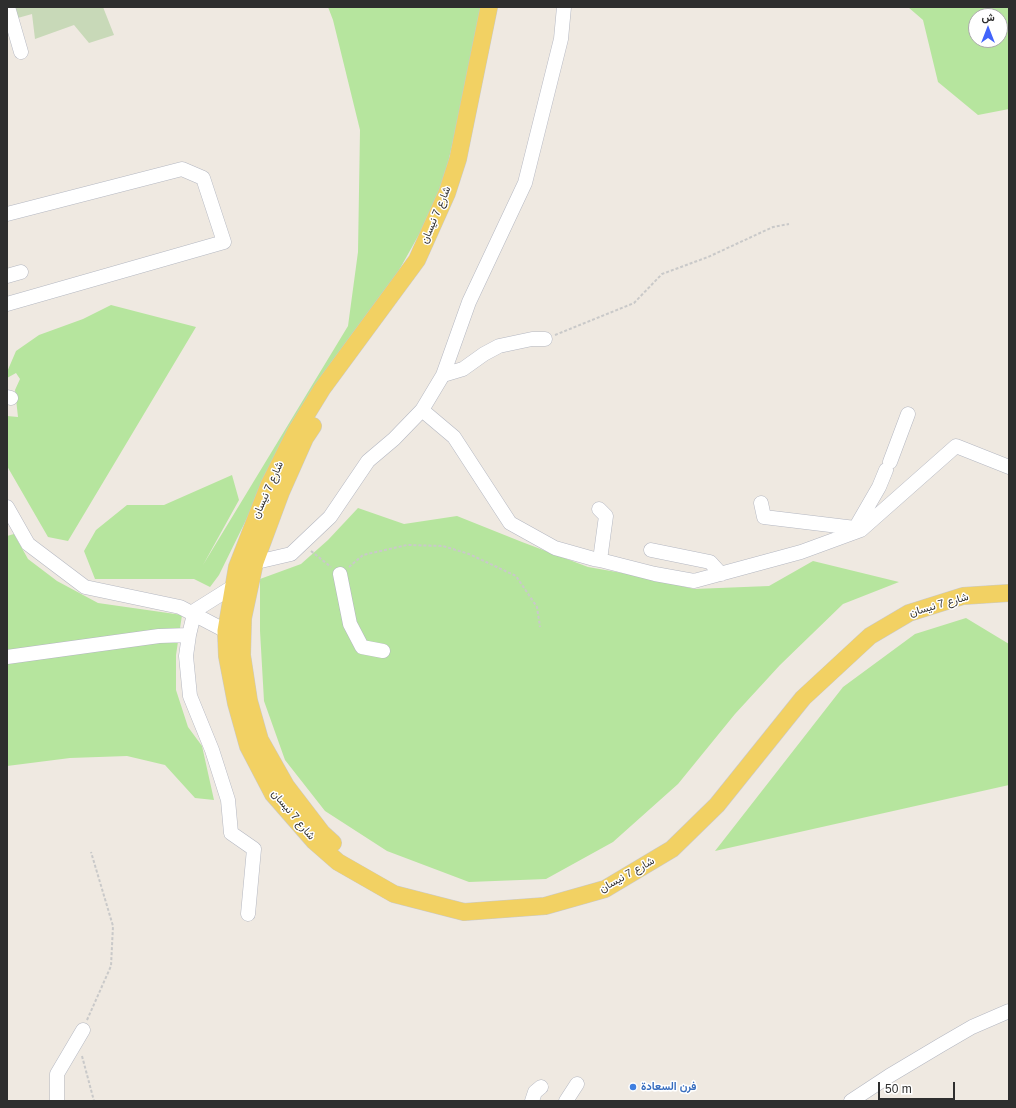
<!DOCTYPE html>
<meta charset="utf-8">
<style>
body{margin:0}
#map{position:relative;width:1016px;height:1108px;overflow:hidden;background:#efe9e1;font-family:Helvetica,Vazirmatn,sans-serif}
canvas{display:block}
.frame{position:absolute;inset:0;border:8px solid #2e2e2e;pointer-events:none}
.north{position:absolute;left:968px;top:8px;width:40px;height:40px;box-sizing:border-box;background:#fff;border:1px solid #ababab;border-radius:50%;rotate:0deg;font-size:11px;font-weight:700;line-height:16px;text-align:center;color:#2e2e2e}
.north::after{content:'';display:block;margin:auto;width:14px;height:18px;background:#4264fb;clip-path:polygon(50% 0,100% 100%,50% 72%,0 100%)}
.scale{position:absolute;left:878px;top:1082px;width:77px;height:18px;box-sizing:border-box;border:2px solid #2e2e2e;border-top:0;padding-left:5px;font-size:12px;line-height:14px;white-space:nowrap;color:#2e2e2e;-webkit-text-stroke:3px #fff;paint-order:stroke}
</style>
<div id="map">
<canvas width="1016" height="1108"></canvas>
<div class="frame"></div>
<div class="north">ش</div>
<div class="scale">50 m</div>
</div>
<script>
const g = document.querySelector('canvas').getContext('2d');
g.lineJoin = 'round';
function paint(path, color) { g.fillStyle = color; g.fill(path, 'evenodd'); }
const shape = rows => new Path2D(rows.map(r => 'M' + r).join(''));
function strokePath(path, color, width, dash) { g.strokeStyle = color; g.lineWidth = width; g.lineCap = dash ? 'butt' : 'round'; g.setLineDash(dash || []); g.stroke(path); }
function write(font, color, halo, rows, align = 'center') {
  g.font = font + ' Helvetica,Vazirmatn,sans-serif'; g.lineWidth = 3; g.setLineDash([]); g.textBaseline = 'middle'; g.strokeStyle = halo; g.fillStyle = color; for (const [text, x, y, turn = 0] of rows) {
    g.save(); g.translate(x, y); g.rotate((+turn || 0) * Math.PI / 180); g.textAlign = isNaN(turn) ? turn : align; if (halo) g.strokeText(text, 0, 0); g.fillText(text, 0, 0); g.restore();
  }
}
const green = shape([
 [328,7,482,7,471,65,440,197,370,322,250,512,219,575,210,587,194,579,95,579,84,551,96,530,127,505,164,505,232,475,239,500,203,565,348,326,358,252,360,130,333,20],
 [908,7,1009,7,1009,109,978,115,938,82,923,20],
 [976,16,1000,16,1000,40,976,40],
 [111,305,196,327,68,541,48,537,7,466,7,416,18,417,15,390,20,379,16,373,7,378,7,372,16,351,39,335,83,319],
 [358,508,404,524,457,516,522,542,588,567,645,577,694,589,769,586,813,561,899,582,843,604,780,665,735,714,678,784,613,842,546,879,469,882,387,851,325,811,285,760,264,701,260,631,260,579,301,564,328,540],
 [14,534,28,559,57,581,98,603,182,615,176,655,176,690,188,727,202,746,214,800,195,798,165,765,127,756,70,758,7,766,7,536],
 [966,618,1009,644,1009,785,715,851,843,687,915,634]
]);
const cemetery = shape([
 [7,7,103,7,114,35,89,43,74,25,35,39,32,14,7,21]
]);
const path = shape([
 [555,335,634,303,662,274,708,257,773,227,789,224],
 [311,551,331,567],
 [349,567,363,555,407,545,443,546,469,554,516,576,537,607,540,627],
 [87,1020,111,966,113,926,91,852],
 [82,1056,94,1101]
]);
const minor = shape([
 [8,7,21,52],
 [7,214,182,169,203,178,224,242,7,304],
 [7,276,21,272],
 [443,375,463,369,484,354,499,346,532,339,545,339],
 [7,397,11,398],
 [422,410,443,375,469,302,525,183,561,39,564,7],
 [890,462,908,414],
 [761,503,764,517,855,528],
 [7,507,28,544,85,587,180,607,226,631],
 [599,509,606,516,600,560],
 [853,532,879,487,886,470],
 [651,550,710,562,721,574],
 [248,564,291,554,330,517,368,461,394,439,422,410,454,437,510,523,555,548,594,559,600,560,655,574,694,581,801,552,861,530,956,446,1009,467],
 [340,574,350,624,362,647,383,651],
 [191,613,234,586],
 [189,635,186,656,190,696,212,750,228,800,231,833,254,849,248,914],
 [7,657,159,636,189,635,194,614],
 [57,1101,57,1074,83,1030],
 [532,1101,535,1092,541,1087],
 [566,1101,577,1084],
 [851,1101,889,1076,941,1045,972,1027,1009,1011]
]);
const major = shape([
 [489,7,458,159,447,193,417,260,322,389,295,433,269,485,237,567,226,631,227,656,236,703,248,746,273,794,314,841,338,862,394,894,464,912,545,906,605,889,672,849,717,805,803,698,870,636,909,613,963,596,1009,593],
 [313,426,305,438,281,492,255,562,243,618,242,655,249,701,260,740,286,786,322,833,333,843]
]);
const markers = [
 [633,1087,4,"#3f7fe0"]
];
const streetNames = [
 ["شارع 7 نيسان",436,215,-67],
 ["شارع 7 نيسان",268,490,-66],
 ["شارع 7 نيسان",939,605,-16],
 ["شارع 7 نيسان",293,815,50],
 ["شارع 7 نيسان",627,875,-29]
];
const shopNames = [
 ["فرن السعادة",641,1087]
];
paint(green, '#b6e59e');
paint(cemetery, '#c8d9b8');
strokePath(minor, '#b4b7c1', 15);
strokePath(major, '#c9c9c9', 18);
strokePath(path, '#c9c9c9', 2, [3, 2]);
strokePath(minor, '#fff', 14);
strokePath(major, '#f2d163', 17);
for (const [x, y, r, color] of markers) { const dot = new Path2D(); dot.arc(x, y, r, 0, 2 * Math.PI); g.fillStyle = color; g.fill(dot); strokePath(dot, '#fff', 1.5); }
write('11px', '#2e2e2e', '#fff', streetNames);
write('bold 11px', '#366cbe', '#fff', shopNames, 'left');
</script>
